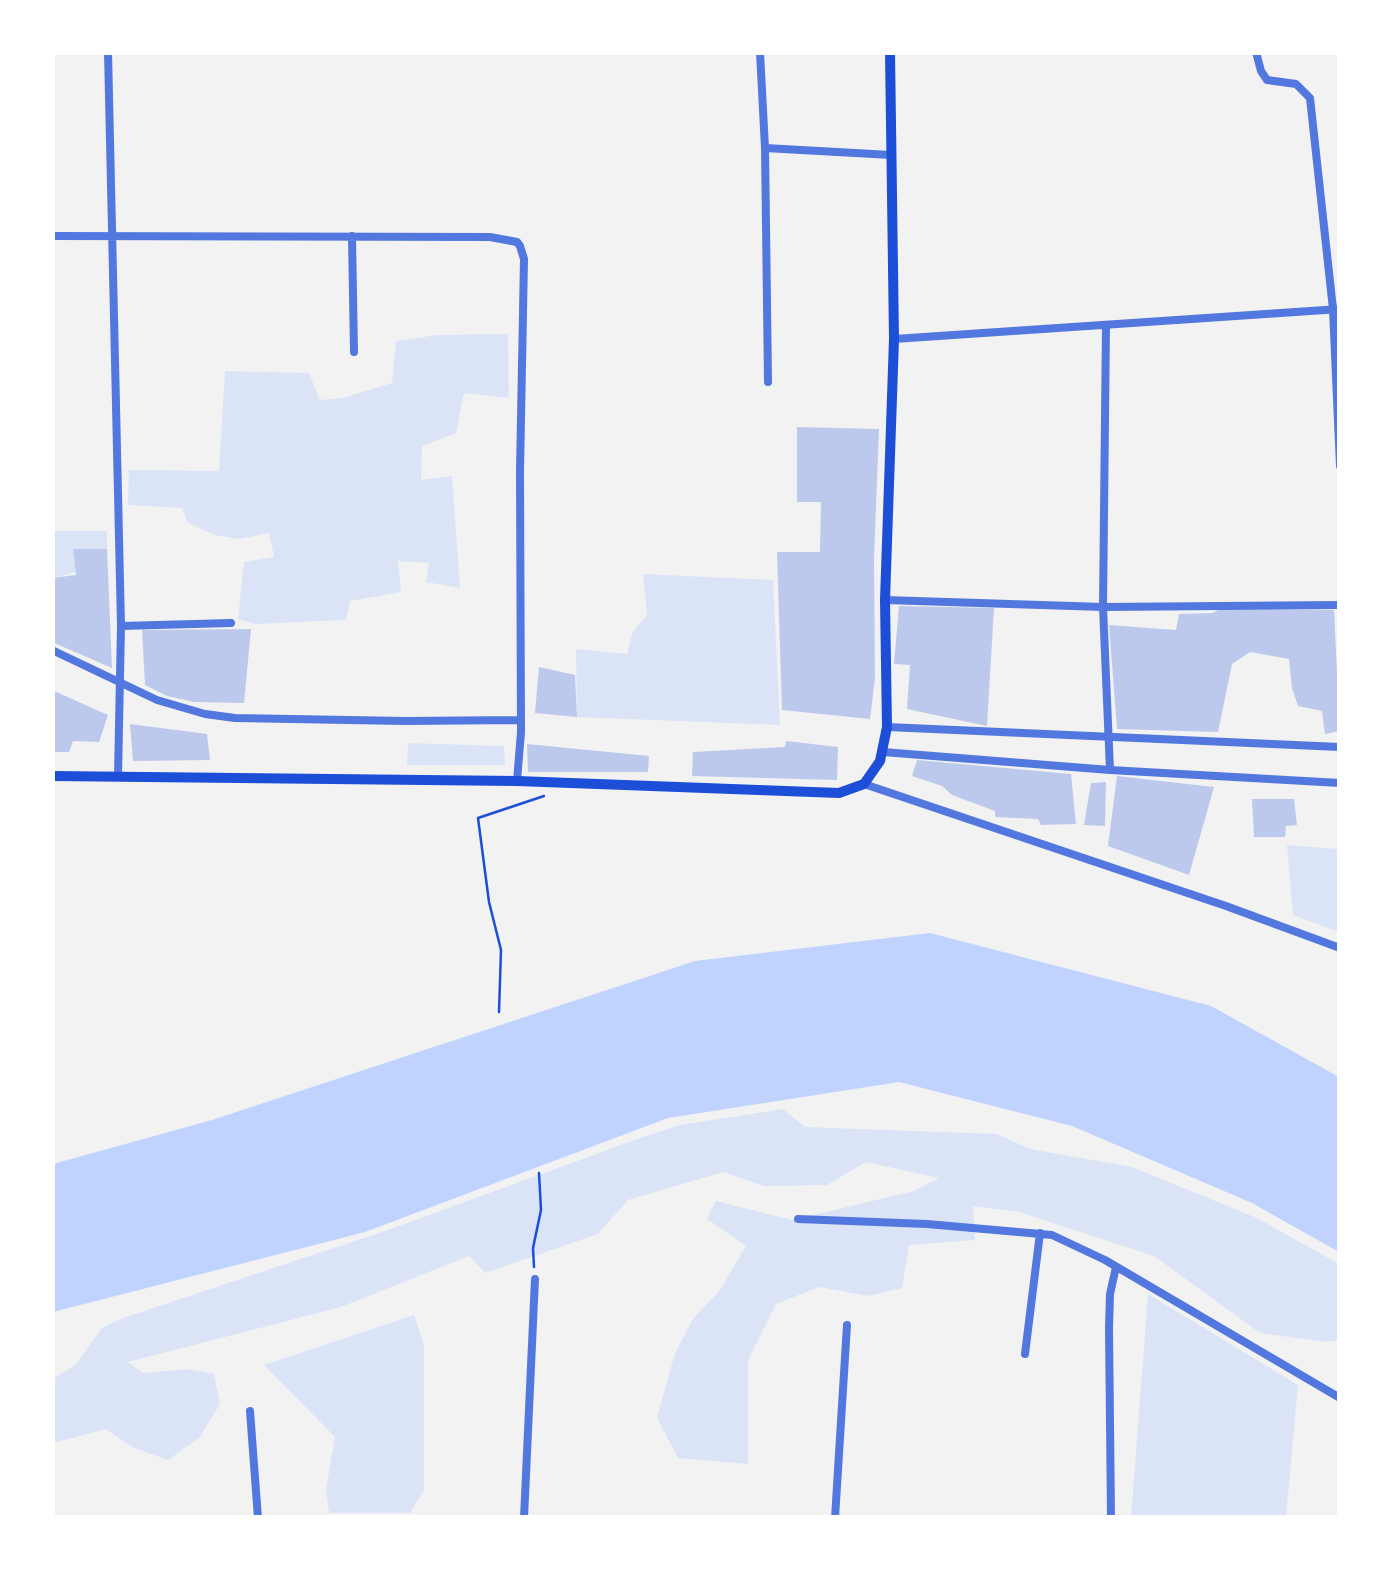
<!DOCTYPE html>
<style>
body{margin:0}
#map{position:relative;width:1392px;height:1570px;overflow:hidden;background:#f2f2f2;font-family:Helvetica,sans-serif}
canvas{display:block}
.frame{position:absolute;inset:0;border:55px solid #fff;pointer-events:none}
</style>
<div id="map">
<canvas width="1392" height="1570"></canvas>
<div class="frame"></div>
</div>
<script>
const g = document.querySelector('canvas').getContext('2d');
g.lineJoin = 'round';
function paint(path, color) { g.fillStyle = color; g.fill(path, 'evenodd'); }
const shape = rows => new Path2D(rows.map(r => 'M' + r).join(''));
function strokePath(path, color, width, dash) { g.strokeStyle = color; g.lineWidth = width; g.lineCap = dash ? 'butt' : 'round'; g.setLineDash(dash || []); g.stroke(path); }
const green = shape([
 [508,334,509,398,464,393,456,433,422,446,421,480,452,476,460,588,426,582,429,563,398,561,401,592,350,601,346,620,255,624,238,619,244,562,274,557,269,533,239,539,215,535,188,523,182,508,128,505,129,470,219,471,225,371,309,373,320,400,343,398,392,383,396,341,437,335],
 [52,531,107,531,107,549,73,549,76,572,53,578],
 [643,574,773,580,780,725,577,717,576,649,627,654,633,631,647,615],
 [408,743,504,746,505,765,407,765],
 [1287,845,1339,849,1339,932,1293,915],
 [783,1109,805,1127,997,1134,1030,1149,1132,1167,1257,1218,1339,1264,1339,1340,1326,1342,1260,1333,1154,1256,1019,1212,973,1206,975,1240,909,1245,902,1288,868,1296,819,1287,776,1304,748,1360,748,1464,678,1458,657,1418,675,1353,693,1319,720,1290,746,1246,707,1219,716,1201,792,1220,914,1191,939,1178,866,1162,827,1185,764,1186,723,1172,628,1200,598,1234,485,1273,469,1256,341,1307,128,1362,143,1373,186,1369,214,1374,220,1404,200,1437,168,1460,132,1447,106,1429,53,1443,52,1380,76,1364,102,1328,120,1319,388,1230,640,1138,680,1125],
 [1148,1294,1298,1385,1286,1517,1131,1517],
 [414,1315,424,1345,424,1490,410,1513,329,1513,326,1490,335,1437,264,1365]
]);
const water = shape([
 [930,933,1211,1006,1339,1077,1339,1252,1252,1203,1072,1126,899,1082,668,1118,365,1232,53,1312,53,1164,212,1120,695,961]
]);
const building = shape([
 [797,427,879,429,874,559,875,678,870,719,782,710,777,552,820,552,821,502,797,502],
 [73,549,107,549,112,668,52,642,52,578,76,575],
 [899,606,994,608,987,726,907,709,910,665,894,664],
 [1220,609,1334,610,1340,731,1325,734,1322,711,1298,706,1292,688,1289,659,1250,652,1232,664,1218,732,1117,729,1109,625,1176,630,1179,614,1213,613],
 [251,629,244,703,194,702,167,696,145,685,142,630],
 [539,667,575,675,577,717,535,713],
 [52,690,108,715,99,742,73,741,69,752,52,752],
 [130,724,207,734,210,760,133,761],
 [786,741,838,747,837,780,692,776,693,752,785,747],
 [527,744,649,756,648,772,528,772],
 [917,760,1071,774,1076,824,1041,825,1038,819,995,817,995,811,952,795,942,786,912,776],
 [1117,776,1214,787,1189,875,1108,846],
 [1106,782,1105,826,1084,825,1091,783],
 [1252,799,1294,799,1297,825,1286,826,1285,837,1254,837]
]);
const path = shape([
 [499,1012,501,950,489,902,478,818,544,796],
 [534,1267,533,1248,541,1210,539,1173]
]);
const minor = shape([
 [108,52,121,626,118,776],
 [760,52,765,148,891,155],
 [1256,52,1261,71,1267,80,1296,84,1310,98,1333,309,1340,466],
 [765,148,768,382],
 [52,236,490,237,517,242,520,246,524,259,520,471,521,732,517,781],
 [352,236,354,352],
 [1106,325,1103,607,1110,770],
 [894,339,1340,309],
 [885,600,1103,607,1340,605],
 [121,626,231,623],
 [52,650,157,700,205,714,235,718,405,721,519,720],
 [887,727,1340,747],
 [883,752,1110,770,1340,783],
 [864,784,1226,906,1340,948],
 [798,1219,927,1224,1052,1235,1105,1260,1340,1398],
 [1025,1354,1040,1233],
 [250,1411,258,1518],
 [524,1518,535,1279],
 [835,1518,847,1325],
 [1111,1518,1109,1328,1110,1294,1116,1267]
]);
const secondary = shape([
 [52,776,517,781,839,793,864,784,880,761,887,727,885,600,894,339,890,52]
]);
paint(green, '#dbe4f7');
paint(water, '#bfd3fe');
paint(building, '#bdc9ec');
strokePath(path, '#1d4ed8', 2.5);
strokePath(minor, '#5277de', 8);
strokePath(secondary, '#1d4ed8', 10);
</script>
